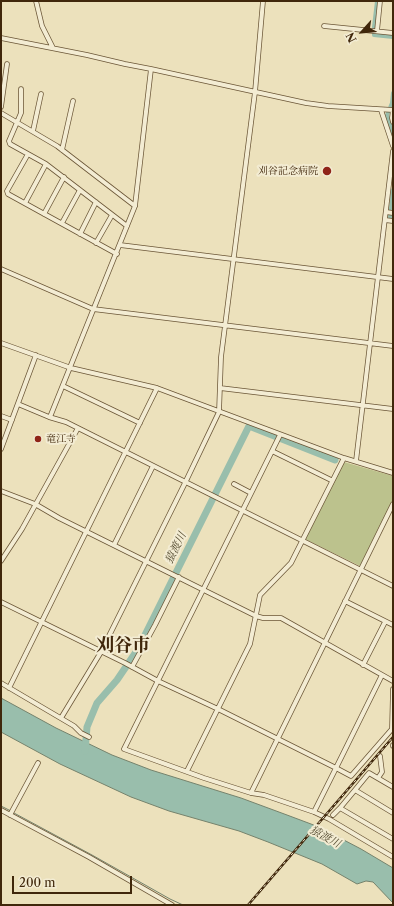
<!DOCTYPE html>
<meta charset="utf-8">
<style>
body{margin:0}
#map{position:relative;width:394px;height:906px;overflow:hidden;background:#ece1bc;font-family:"Libre Caslon Text",serif}
canvas{display:block}
.frame{position:absolute;inset:0;border:2px solid #40270b;pointer-events:none}
.north{position:absolute;left:342px;top:12px;width:40px;height:40px;-webkit-text-stroke:3px #f3ecd3;paint-order:stroke;rotate:243deg;font-size:11px;font-weight:700;line-height:16px;text-align:center;color:#40270b}
.north::after{content:'';display:block;margin:auto;width:14px;height:18px;background:#40270b;clip-path:polygon(50% 0,100% 100%,50% 72%,0 100%)}
.scale{position:absolute;left:12px;top:876px;width:120px;height:18px;box-sizing:border-box;border:2px solid #40270b;border-top:0;padding-left:5px;font-size:12px;line-height:14px;white-space:nowrap;color:#40270b;-webkit-text-stroke:3px #f3ecd3;paint-order:stroke}
</style>
<div id="map">
<canvas width="394" height="906"></canvas>
<div class="frame"></div>
<div class="north">N</div>
<div class="scale">200 m</div>
</div>
<script>
const g = document.querySelector('canvas').getContext('2d');
g.lineJoin = 'round';
function paint(path, color) { g.fillStyle = color; g.fill(path, 'evenodd'); }
const shape = rows => new Path2D(rows.map(r => 'M' + r).join(''));
function strokePath(path, color, width, dash) { g.strokeStyle = color; g.lineWidth = width; g.lineCap = dash ? 'butt' : 'round'; g.setLineDash(dash || []); g.stroke(path); }
function write(font, color, halo, rows, align = 'center') {
  g.font = font + ' "Libre Caslon Text","Noto Serif JP",serif'; g.lineWidth = 4; g.setLineDash([]); g.textBaseline = 'middle'; g.strokeStyle = halo; g.fillStyle = color; for (const [text, x, y, turn = 0] of rows) {
    g.save(); g.translate(x, y); g.rotate((+turn || 0) * Math.PI / 180); g.textAlign = isNaN(turn) ? turn : align; if (halo) g.strokeText(text, 0, 0); g.fillText(text, 0, 0); g.restore();
  }
}
const green = shape([
 [344,462,393,476,393,500,360,566,305,539,305,538]
]);
const water = shape([
 [1,698,56,728,112,755,151,770,241,798,287,815,319,827,361,849,393,868,393,903,373,882,366,881,357,884,322,864,268,842,239,831,169,811,131,797,60,764,1,732,1,698]
]);
const stream = shape([
 [1,806,11,811],
 [14,813,92,855,170,899,183,905]
]);
const canal = shape([
 [374,27,377,1],
 [374,34,374,35,393,37],
 [393,93,392,103,387,115,393,133],
 [393,190,390,217,393,217]
]);
const river = shape([
 [85,751,87,727,97,703,117,680,138,649,249,426,335,460]
]);
const minor = shape([
 [36,1,42,26,53,48],
 [324,26,393,33],
 [377,31,380,1],
 [1,38,87,55,125,64,151,69,306,103,328,106,393,110],
 [21,89,21,113,9,141,10,144,46,164,127,226],
 [1,107,7,64],
 [381,110,393,146],
 [393,110,392,118,393,122],
 [1,113,57,146,135,206],
 [33,131,41,94],
 [62,150,73,101],
 [28,154,7,191,8,194,117,254],
 [25,203,46,164],
 [386,212,393,213],
 [44,214,64,177],
 [385,220,393,221],
 [62,223,80,190],
 [80,234,96,202],
 [96,243,112,215],
 [120,245,393,279],
 [1,269,93,309,393,346],
 [1,343,71,368,157,388,344,458,393,473],
 [63,386,140,423],
 [220,388,393,409],
 [18,404,49,417,66,422,393,586],
 [1,416,12,420],
 [50,417,135,206,151,69],
 [280,435,124,749,204,778,251,793,264,795,314,812,336,768,351,776,392,729,393,689],
 [1,449,36,355],
 [272,451,331,480],
 [356,461,393,151],
 [234,484,251,493],
 [1,491,35,504,59,518,256,616,263,618,281,618,393,681],
 [114,545,153,466],
 [1,561,22,529,78,428],
 [345,601,393,625],
 [1,602,125,663,158,681,218,709,336,768,382,675],
 [363,665,385,622],
 [132,667,155,625,179,577],
 [1,683,74,726,81,733,89,737],
 [9,688,157,388],
 [61,718,101,652,185,483,219,412,221,357,255,92,263,1],
 [393,745,393,746],
 [187,771,250,644,260,595,291,563,344,458],
 [378,778,382,772,380,756],
 [355,790,369,773,393,787],
 [251,793,393,504],
 [1,810,89,857,172,905],
 [314,812,329,819,393,857],
 [393,813,355,790,340,808,393,839],
 [10,815,38,763],
 [333,815,340,808]
]);
const rail = shape([
 [248,905,393,737]
]);
const markers = [
 [327,171,5,"#8f2418"],
 [38,439,4,"#8f2418"]
];
const poiNames = [
 ["刈谷記念病院",318,171],
 ["竜江寺",46,439,"left"]
];
const waterNames = [
 ["猿渡川",176,548,-64],
 ["猿渡川",325,837,28]
];
const townNames = [
 ["刈谷市",123,646]
];
paint(green, '#bcc28d');
paint(water, '#99beac');
strokePath(water, '#75826c', 1);
strokePath(stream, '#75826c', 1);
strokePath(canal, '#99beac', 4);
strokePath(river, '#99beac', 7);
strokePath(minor, '#6b5637', 5.5);
strokePath(minor, '#f3ecd3', 4);
strokePath(rail, '#40270b', 2.5);
strokePath(rail, '#f3ecd3', 1, [3]);
for (const [x, y, r, color] of markers) { const dot = new Path2D(); dot.arc(x, y, r, 0, 2 * Math.PI); g.fillStyle = color; g.fill(dot); strokePath(dot, '#f3ecd3', 1.5); }
write('10px', '#40270b', '#f3ecd3', poiNames, 'right');
write('italic 11px', '#564d33', '#f3ecd3', waterNames);
write('bold 18px', '#40270b', '#f3ecd3', townNames);
</script>
